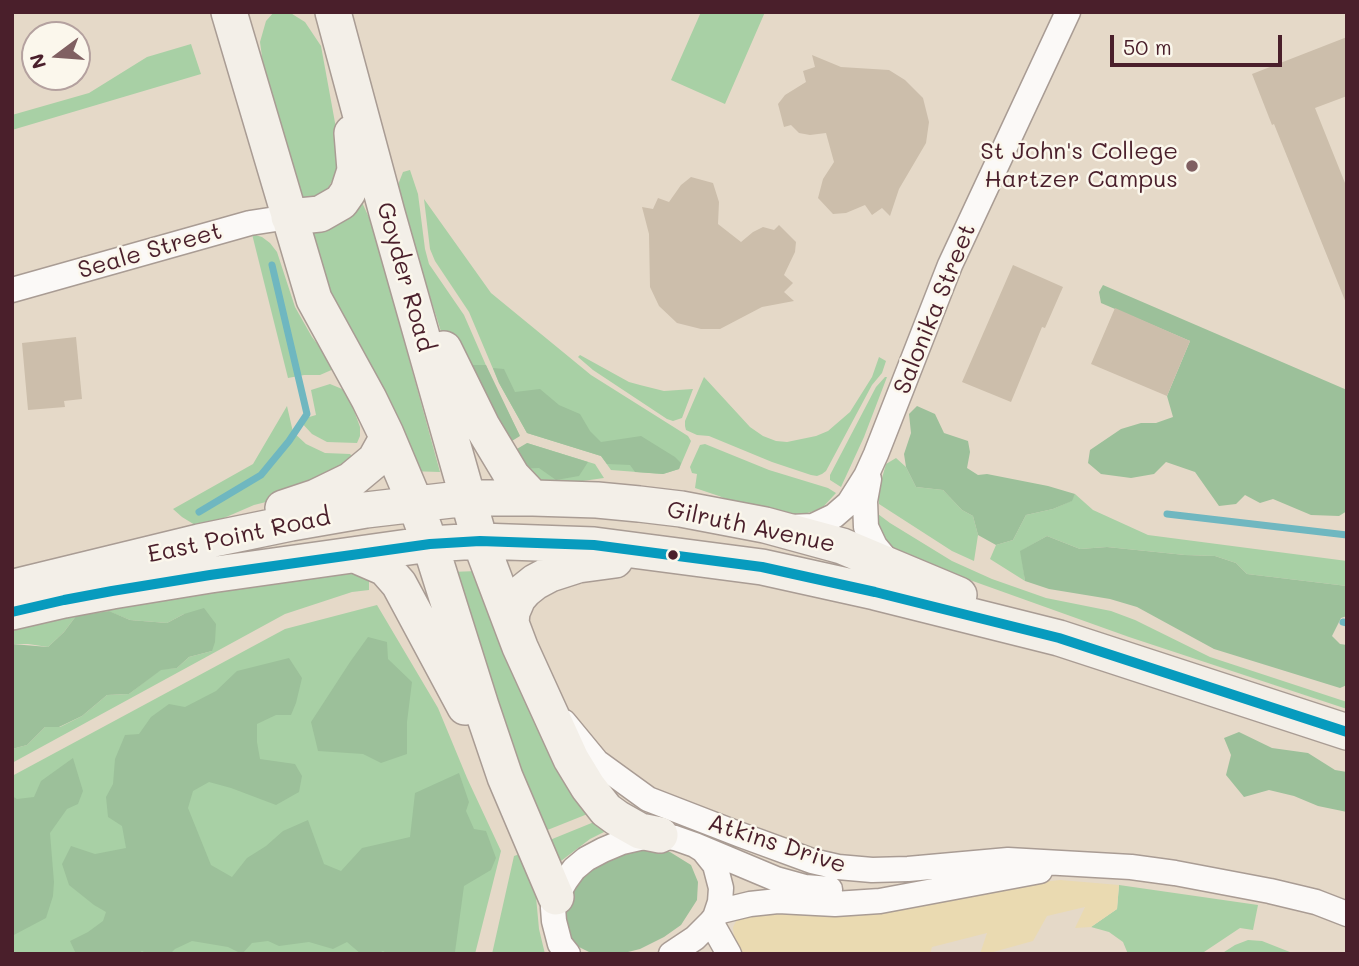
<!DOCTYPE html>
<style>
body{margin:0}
#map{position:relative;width:1359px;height:966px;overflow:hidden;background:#e5d9c8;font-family:Mali,sans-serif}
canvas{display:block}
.frame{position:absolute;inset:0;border:14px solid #4a1f2b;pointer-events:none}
.north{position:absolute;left:21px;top:21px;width:70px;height:70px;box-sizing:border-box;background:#fbf7ec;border:2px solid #b4a19f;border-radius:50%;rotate:254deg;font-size:19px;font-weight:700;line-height:28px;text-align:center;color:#4a1f2b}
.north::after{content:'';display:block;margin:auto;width:24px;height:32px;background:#806062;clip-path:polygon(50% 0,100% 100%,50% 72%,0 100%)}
.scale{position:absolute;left:1110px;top:35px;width:172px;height:32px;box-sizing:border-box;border:4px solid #4a1f2b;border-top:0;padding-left:9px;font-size:21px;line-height:24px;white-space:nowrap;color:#4a1f2b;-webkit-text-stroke:5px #fbf7ec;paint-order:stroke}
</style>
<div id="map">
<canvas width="1359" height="966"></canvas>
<div class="frame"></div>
<div class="north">N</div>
<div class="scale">50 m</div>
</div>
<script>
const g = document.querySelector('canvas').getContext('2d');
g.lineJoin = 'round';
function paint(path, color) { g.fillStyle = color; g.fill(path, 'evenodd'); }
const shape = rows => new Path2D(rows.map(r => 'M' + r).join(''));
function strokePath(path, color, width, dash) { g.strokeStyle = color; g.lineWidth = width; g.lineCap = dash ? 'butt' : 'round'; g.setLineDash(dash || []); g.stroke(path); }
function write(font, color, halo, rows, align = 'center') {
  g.font = font + ' Mali,sans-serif'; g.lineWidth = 5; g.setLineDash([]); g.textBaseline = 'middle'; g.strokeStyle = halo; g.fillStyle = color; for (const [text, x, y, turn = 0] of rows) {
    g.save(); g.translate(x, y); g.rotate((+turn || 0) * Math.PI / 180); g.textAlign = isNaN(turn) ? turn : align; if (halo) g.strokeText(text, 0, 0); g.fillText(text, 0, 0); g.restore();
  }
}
const green = shape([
 [274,12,289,12,305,22,321,46,338,139,339,169,325,193,298,205,263,64,260,42,266,21],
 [701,12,765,12,725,104,671,80],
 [191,44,201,74,12,130,12,115,89,93,147,57],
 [410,170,418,194,425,249,429,264,464,315,495,386,520,436,444,341,421,268,394,195,403,172],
 [359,196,372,224,440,472,408,471,301,231],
 [424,199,491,293,591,375,688,436,691,441,679,469,663,474,611,470,601,456,527,433,499,383,469,312,435,261,430,249],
 [252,234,262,237,270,243,277,252,295,307,312,337,336,368,320,375,304,375,288,378],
 [580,355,629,382,640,385,664,391,693,389,682,418,673,421,667,419,593,370,578,357],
 [879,357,886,361,882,373,872,385,826,471,822,474,817,476,811,475,772,462,709,436,697,435,686,430,685,426,685,421,704,377,750,427,763,436,776,441,787,442,816,436,828,431,850,412,872,377],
 [885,377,887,377,864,437,841,487,830,480,830,475,876,387],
 [330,384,347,391,360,427,360,436,357,443,327,442,312,434,299,420,316,415,311,390],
 [287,406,293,432,306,444,325,453,350,454,353,457,347,466,298,494,254,505,210,524,195,525,182,517,173,509,253,464],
 [527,443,595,464,604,478,547,486,529,483],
 [705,444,769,470,828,488,836,493,824,506,814,511,804,514,789,515,735,503,719,496,695,488,697,474,692,473,690,467,700,445],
 [896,458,906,467,916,487,943,490,962,510,973,516,978,535,974,561,952,551,879,504,878,492,886,464],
 [1075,494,1093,510,1148,535,1347,561,1347,586,1247,574,1236,563,1215,556,1185,555,1107,547,1080,549,1047,536,1021,551,1025,581,990,559,996,545,1013,540,1026,515,1053,509,1071,501],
 [874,511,890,523,952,561,992,579,1046,598,1111,611,1135,620,1210,657,1347,702,1347,709,1129,637,900,555,876,536],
 [353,561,369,580,369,590,352,592,285,614,12,763,12,749,27,745,45,727,60,727,82,716,107,695,129,694,161,669,177,668,189,657,212,651,184,614,167,623,130,620,108,611,76,616,64,632,48,647,28,644,12,644,12,626],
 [477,571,590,813,535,835,451,572],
 [377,605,438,708,467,778,501,851,475,954,12,954,12,776,285,629],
 [599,820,612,828,590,839,553,867,540,844],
 [523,853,535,886,539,929,545,954,492,954,514,856],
 [1119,885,1258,905,1253,930,1240,928,1201,954,1128,954,1123,942,1109,932,1091,927,1117,909],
 [1248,940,1262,941,1295,954,1221,954,1235,945]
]);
const forest = shape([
 [1103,285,1347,390,1347,511,1339,516,1311,515,1273,499,1260,503,1245,495,1236,504,1219,506,1195,472,1166,462,1154,474,1131,478,1101,474,1088,463,1090,450,1121,429,1141,423,1156,423,1173,417,1167,396,1190,341,1101,303,1099,292],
 [473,365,486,365,520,436,499,449,465,373],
 [493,368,504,369,515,392,540,389,559,405,580,414,590,431,601,442,641,436,675,457,681,463,679,469,663,474,635,472,630,465,607,464,601,456,527,433,499,383],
 [917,406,935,414,944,433,968,441,970,452,967,468,978,475,987,474,1048,486,1075,494,1072,501,1053,509,1026,515,1013,540,996,545,978,535,973,516,962,510,943,490,916,487,906,467,904,454,911,433,909,414],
 [527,443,588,462,579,476,556,480,539,468,515,469,505,456],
 [1047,536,1080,549,1107,547,1185,555,1215,556,1236,563,1247,574,1347,586,1347,616,1341,618,1332,636,1340,644,1347,645,1347,685,1340,688,1214,649,1137,607,1110,599,1049,589,1025,581,1020,551],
 [204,608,216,624,215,642,212,651,189,657,177,668,161,670,129,694,107,695,82,716,59,727,45,727,27,745,12,749,12,644,48,647,64,632,76,616,109,611,130,620,167,623,184,614],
 [368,637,387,642,388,659,412,682,407,722,407,754,381,763,363,754,318,751,311,722,350,662],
 [289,658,302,678,296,703,291,715,276,715,257,724,257,742,260,759,295,764,302,776,299,792,276,805,231,788,209,782,193,791,188,808,211,865,232,877,247,858,266,846,283,831,308,820,324,864,341,871,362,848,410,837,415,793,459,773,469,802,466,811,474,829,486,831,496,858,491,870,464,886,455,952,452,954,388,954,383,951,377,954,361,954,347,942,333,949,309,942,279,946,268,941,252,943,242,954,228,947,192,941,175,949,170,954,148,954,142,951,138,954,76,954,70,941,88,932,103,921,106,912,94,905,69,885,62,864,71,846,95,854,126,848,122,826,108,817,106,797,113,784,115,759,125,735,139,734,151,717,169,704,185,707,216,691,237,671],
 [1239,732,1272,748,1308,753,1335,770,1347,772,1347,812,1318,806,1294,796,1269,790,1244,797,1226,775,1231,755,1224,738],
 [73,758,83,791,78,804,67,809,50,833,54,882,53,896,46,918,12,936,12,796,17,799,34,797,41,781],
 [648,850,670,852,691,865,698,882,697,900,681,925,664,937,640,949,620,954,593,954,579,947,569,936,563,918,567,898,583,877,602,863,626,853]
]);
const sand = shape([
 [1060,880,1119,885,1117,909,1091,927,1075,928,1085,907,1047,916,1033,941,986,954,980,954,987,933,932,947,930,954,739,954,734,940,733,927,739,916]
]);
const stream = shape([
 [199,512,261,475,289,441,307,414,272,265],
 [1167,514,1347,535],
 [1343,622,1347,623]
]);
const building = shape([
 [1347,37,1347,96,1315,108,1347,188,1346,303,1274,124,1272,125,1252,74],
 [812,55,841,67,889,70,905,80,923,98,929,122,926,143,899,189,890,216,882,208,872,215,865,205,846,213,833,214,818,198,823,179,834,162,826,133,810,135,799,133,791,125,784,127,778,104,785,95,806,82,803,71,815,67],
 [691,177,713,183,719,202,718,224,741,242,753,232,763,227,774,230,779,225,796,242,795,252,784,275,793,283,784,292,794,301,762,307,720,329,701,329,677,323,659,306,650,287,649,234,642,207,653,209,658,198,669,202,681,185],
 [1013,265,1063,287,1045,328,1042,327,1011,402,962,382],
 [1115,308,1190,341,1167,396,1091,364],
 [76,337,82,399,64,401,65,407,28,410,22,343]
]);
const street = shape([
 [12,290,250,223,289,217],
 [869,479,865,501,866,527,875,546,890,564],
 [790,527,813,526,834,516,849,503,866,476,876,454,950,265,1068,12],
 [564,722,597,762,648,799,741,835,812,861,838,867,872,870,908,869,1008,860,1131,867,1175,873,1270,891,1316,902,1347,914],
 [695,845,776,879,805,887,830,889],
 [717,912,750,904,778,901,835,904,880,901,1040,871],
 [711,922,729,954],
 [568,954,560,944,554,921,553,908,556,897,566,880,574,869,586,859,603,850,622,842,653,835,675,838,695,845,703,850,715,865,721,888,720,902,715,917,711,922,695,938,671,954]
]);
const secondary = shape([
 [229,12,314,299,369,399,386,434,415,503,430,544,481,706,505,777,556,897],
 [333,12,387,213,480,541,520,647,571,759,588,787,606,810,617,818,640,831,660,835],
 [289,217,320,214,341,202,348,192,355,170,352,133],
 [444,349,482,426,512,476,533,498],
 [283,508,316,497,351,480,375,460,385,442,386,434],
 [355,555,385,568,399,584,465,707],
 [14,587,199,542,291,523,366,510,468,498,533,498,597,500,639,504,681,509,765,525,842,546,959,595],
 [12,612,64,600,112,591,210,575,430,544,480,541,594,545,762,567,875,592,1059,638,1347,732],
 [511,623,512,612,518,598,525,590,535,582,550,574,578,565,615,560]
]);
const bus1 = shape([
 [12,612,64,600,112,591,210,575,430,544,480,541,594,545,762,567,875,592,1059,638,1347,732]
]);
const markers = [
 [1192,166,7,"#806062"],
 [673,555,6,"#4a1f2b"]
];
const poiNames = [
 ["St John's College",1178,152],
 ["Hartzer Campus",1178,180]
];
const streetNames = [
 ["Seale Street",150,251,-16],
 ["Goyder Road",405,277,74],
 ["Salonika Street",935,309,-68],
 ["Gilruth Avenue",751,527,12],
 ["East Point Road",239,536,-12],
 ["Atkins Drive",777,844,18]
];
paint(green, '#a8d0a5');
paint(forest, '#9cc09a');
paint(sand, '#eadab1');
strokePath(stream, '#6fb7c0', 7);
paint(building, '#ccbeab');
strokePath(street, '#a99c94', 27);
strokePath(secondary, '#a99c94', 38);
strokePath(street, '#fbf9f7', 24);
strokePath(secondary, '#f3efe8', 35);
strokePath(bus1, '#079bbe', 10);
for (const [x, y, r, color] of markers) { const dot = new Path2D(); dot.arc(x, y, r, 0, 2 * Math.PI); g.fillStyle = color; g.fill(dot); strokePath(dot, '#fbf7ec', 2.5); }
write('24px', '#4a1f2b', '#fbf7ec', poiNames, 'right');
write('24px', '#4a1f2b', '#fbf7ec', streetNames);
</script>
